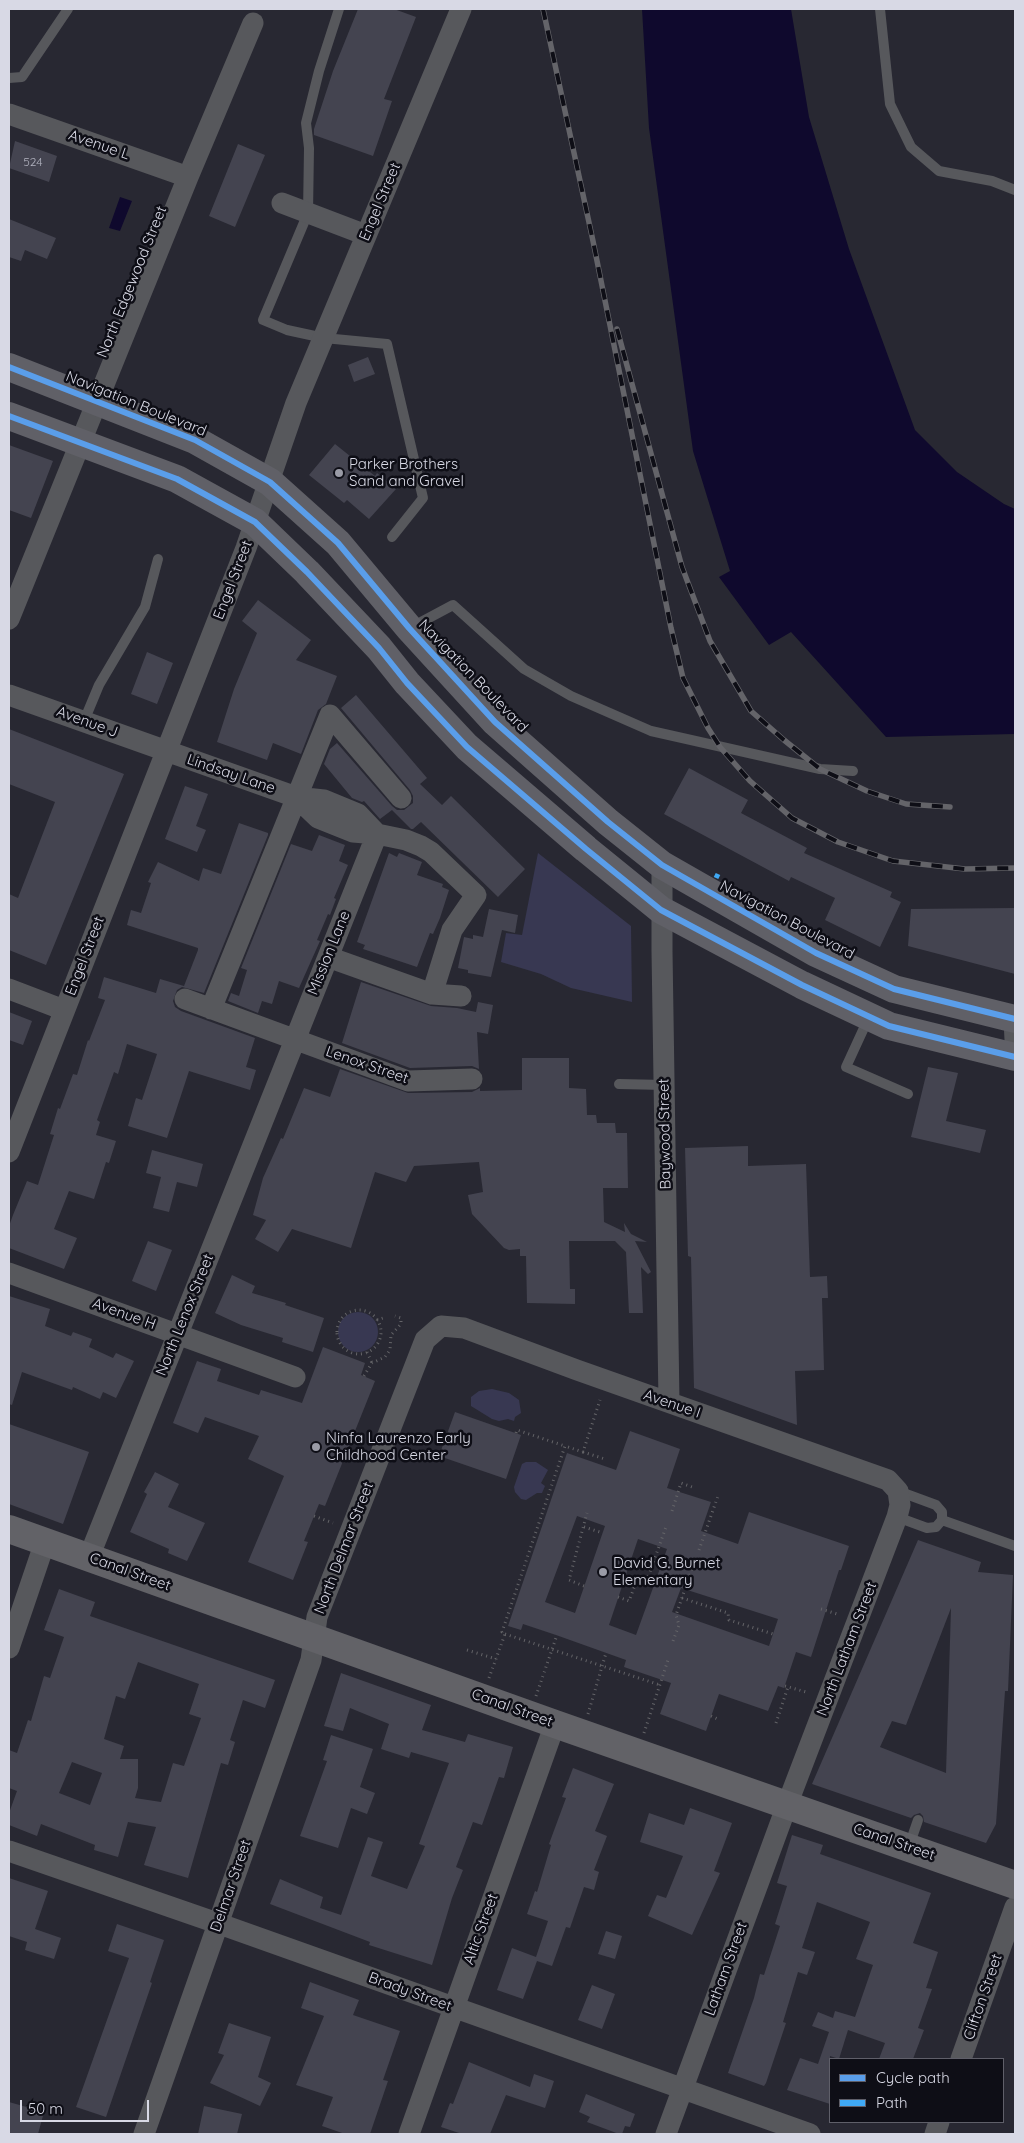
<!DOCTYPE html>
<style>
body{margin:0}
#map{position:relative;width:1024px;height:2143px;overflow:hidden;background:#282832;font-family:Quicksand,sans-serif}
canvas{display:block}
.frame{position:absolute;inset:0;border:10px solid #d8d9e5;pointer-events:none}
.legend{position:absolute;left:829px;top:2058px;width:175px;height:65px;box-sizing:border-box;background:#0e0e16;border:1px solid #5f5f69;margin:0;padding:6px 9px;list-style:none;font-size:15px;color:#d8d9e5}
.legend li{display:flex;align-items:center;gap:10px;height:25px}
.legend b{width:25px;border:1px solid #5f5f69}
.scale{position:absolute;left:20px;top:2100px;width:129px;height:22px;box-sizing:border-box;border:2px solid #d8d9e5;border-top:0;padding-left:6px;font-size:15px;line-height:18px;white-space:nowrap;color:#d8d9e5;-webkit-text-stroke:4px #0e0e16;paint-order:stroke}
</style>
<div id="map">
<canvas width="1024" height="2143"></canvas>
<div class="frame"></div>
<ul class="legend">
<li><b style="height:6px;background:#5a9eea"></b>Cycle path</li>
<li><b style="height:6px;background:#3fa9f5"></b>Path</li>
</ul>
<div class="scale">50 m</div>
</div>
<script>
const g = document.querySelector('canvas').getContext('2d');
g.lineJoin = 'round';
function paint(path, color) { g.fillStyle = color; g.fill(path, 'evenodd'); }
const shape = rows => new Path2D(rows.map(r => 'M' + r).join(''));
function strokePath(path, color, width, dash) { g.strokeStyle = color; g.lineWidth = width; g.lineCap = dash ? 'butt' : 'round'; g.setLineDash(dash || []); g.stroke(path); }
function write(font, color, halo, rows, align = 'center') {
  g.font = font + ' Quicksand,sans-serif'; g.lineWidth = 5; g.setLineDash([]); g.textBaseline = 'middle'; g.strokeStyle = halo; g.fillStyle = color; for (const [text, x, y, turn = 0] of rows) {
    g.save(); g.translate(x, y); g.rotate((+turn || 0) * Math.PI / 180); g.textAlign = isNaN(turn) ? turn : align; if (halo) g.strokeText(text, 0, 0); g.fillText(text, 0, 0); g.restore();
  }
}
const green = shape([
 [538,853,631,926,632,1002,571,988,541,974,501,962,506,933,522,935],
 '338 1332a20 20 0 1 1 40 0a20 20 0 1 1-40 0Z',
 [492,1389,509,1393,519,1400,521,1413,515,1417,514,1421,508,1419,499,1421,492,1419,471,1406,471,1397,479,1391],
 [526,1462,536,1462,548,1470,541,1483,545,1486,542,1493,537,1493,526,1500,521,1499,515,1492,514,1487,522,1464]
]);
const water = shape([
 [642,9,791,9,809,117,849,249,915,430,957,472,1004,504,1015,509,1015,734,886,737,791,632,769,645,719,577,730,571,693,451,649,128],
 [120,197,132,201,120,231,109,228]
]);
const building = shape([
 [358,9,394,9,416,17,384,99,392,101,373,156,314,135,314,129,333,71],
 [15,141,57,156,49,182,9,168],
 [238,144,265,155,235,227,209,216],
 [9,219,56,238,47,259,25,250,21,261,9,257],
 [368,357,375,374,354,382,348,365],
 [335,444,375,476,377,473,396,489,369,519,347,500,344,503,309,475],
 [9,445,53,461,31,518,9,510],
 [258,600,311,640,296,660,337,676,326,704,318,710,301,754,273,743,267,760,217,742,234,689,257,633,242,621],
 [147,652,173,663,157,704,131,694],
 [356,695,427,778,420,784,442,805,451,796,525,869,498,897,421,822,413,829,411,829,392,810,380,819,364,801,362,802,352,798,324,764,330,749,337,743,392,806,397,810,404,810,413,803,413,796,410,790,341,708],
 [9,729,124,774,46,965,9,950,9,894,18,898,55,802,9,784],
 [689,768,748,800,741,813,807,848,804,853,892,892,890,897,901,902,880,947,825,920,835,898,791,877,789,881,664,814],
 [185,786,208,794,196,826,206,830,197,852,165,839],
 [239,823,268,833,268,835,204,993,182,987,177,990,173,1001,175,1007,181,1011,255,1038,246,1067,256,1070,250,1090,189,1071,167,1138,128,1126,136,1098,142,1100,157,1054,127,1044,118,1074,114,1072,97,1120,100,1122,96,1135,116,1141,109,1163,106,1162,94,1199,69,1191,54,1229,77,1238,64,1269,9,1248,9,1226,13,1215,27,1181,38,1185,54,1135,50,1134,58,1108,60,1109,73,1074,77,1075,88,1040,89,1041,105,1000,98,998,104,977,156,993,160,979,184,986,198,950,198,948,127,925,131,910,141,913,151,883,148,882,158,862,199,881,203,868,221,874],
 [319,835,345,845,339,861,348,865,334,898,336,899,330,915,328,914,317,940,320,941,299,988,279,981,272,1004,262,1001,258,1013,228,1001,231,993,239,996,247,970,241,968,291,844,312,851],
 [389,853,397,857,399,853,422,862,417,875,443,884,442,887,449,890,440,918,433,934,430,933,417,967,363,949,365,945,357,942],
 [1015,908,1015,974,908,946,911,909],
 [489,909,518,915,515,933,502,930,491,977,468,973,468,970,458,968,464,937,473,939,473,935,483,937],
 [361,982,431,1006,457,1008,476,1012,478,1002,493,1005,488,1034,477,1032,479,1069,472,1066,410,1068,342,1043],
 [9,1012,32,1021,23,1045,9,1040],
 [522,1058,569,1058,569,1088,586,1089,587,1115,596,1115,597,1123,615,1123,616,1133,627,1133,628,1188,603,1188,604,1222,625,1232,624,1223,631,1234,647,1242,635,1241,651,1272,648,1274,641,1267,643,1313,629,1313,626,1252,615,1241,569,1241,570,1289,575,1289,575,1304,527,1303,526,1256,520,1256,520,1249,509,1250,504,1248,472,1214,468,1195,483,1192,479,1162,414,1166,406,1182,375,1172,351,1248,292,1229,278,1252,255,1239,266,1220,253,1215,263,1178,281,1138,283,1139,304,1088,330,1097,340,1069,408,1093,472,1092,480,1088,480,1091,522,1090],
 [928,1067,958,1073,946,1121,986,1130,980,1153,911,1137],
 [748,1146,748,1166,806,1164,810,1277,827,1276,828,1298,822,1298,824,1370,795,1371,797,1425,694,1388,691,1257,688,1256,685,1148],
 [152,1150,203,1164,197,1187,177,1182,169,1212,153,1208,161,1177,146,1173],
 [148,1241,172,1250,156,1291,132,1281],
 [232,1275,255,1286,252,1293,286,1303,285,1305,324,1318,313,1352,282,1342,283,1338,241,1325,215,1313],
 [9,1296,50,1309,45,1326,71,1336,73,1332,92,1339,89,1347,113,1358,116,1353,134,1361,116,1398,103,1392,100,1399,73,1387,72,1390,22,1372,12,1405,9,1404],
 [323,1347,365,1363,361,1375,375,1381,325,1506,319,1504,304,1541,308,1542,293,1580,248,1562,284,1476,248,1459,259,1436,205,1417,198,1433,173,1423,197,1361,221,1369,217,1381,259,1395,261,1390,302,1403],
 [455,1412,521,1435,506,1479,439,1456],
 [9,1424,89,1452,63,1524,9,1504],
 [630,1431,680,1449,667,1488,711,1502,701,1531,738,1544,749,1512,849,1546,841,1570,839,1570,811,1657,796,1652,784,1688,778,1686,768,1711,719,1694,706,1731,660,1714,671,1683,624,1667,626,1660,556,1635,523,1624,521,1630,508,1626,567,1453,616,1470],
 [577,1516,605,1526,575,1613,545,1602],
 [638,1539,667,1549,636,1635,609,1625],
 [681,1588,778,1619,769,1646,672,1612],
 [155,1472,179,1484,168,1507,205,1523,187,1561,168,1553,169,1549,130,1532,147,1494,144,1492],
 [918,1540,981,1562,978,1572,1013,1575,1008,1691,1005,1691,996,1824,986,1843,924,1822,923,1816,920,1813,914,1815,911,1818,812,1784],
 [951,1608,946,1773,880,1747,892,1721,906,1725],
 [59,1589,95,1602,90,1616,275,1680,265,1708,243,1700,230,1740,235,1742,228,1765,221,1763,188,1878,144,1865,156,1827,128,1822,118,1857,94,1850,95,1845,41,1824,37,1836,9,1825,9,1813,17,1791,9,1788,9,1750,17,1753,28,1720,31,1721,44,1676,50,1678,64,1637,44,1630],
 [138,1662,199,1684,189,1714,201,1718,184,1766,173,1763,161,1802,135,1798,138,1788,138,1759,120,1759,124,1746,104,1739,116,1696,125,1699],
 [72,1762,102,1773,90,1805,59,1793],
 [341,1673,431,1705,422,1730,465,1742,468,1734,513,1747,504,1778,499,1777,482,1825,473,1822,456,1867,463,1870,452,1898,432,1965,369,1945,370,1942,270,1904,280,1879,323,1897,320,1908,341,1915,368,1837,383,1842,371,1876,407,1889,425,1846,419,1844,449,1763,411,1752,409,1758,381,1749,389,1724,350,1708,343,1731,324,1726],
 [331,1735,373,1749,360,1787,375,1793,367,1814,351,1808,338,1848,300,1836,327,1761,323,1760],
 [573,1768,614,1784,595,1831,607,1836,594,1870,599,1872,594,1890,584,1887,570,1928,566,1927,552,1966,537,1961,523,1999,497,1990,512,1948,536,1957,548,1921,527,1914,535,1891,537,1892,551,1845,549,1844,566,1798,562,1797],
 [690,1808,732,1823,714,1871,720,1873,692,1935,648,1916,657,1895,666,1898,683,1856,640,1842,649,1813,684,1825],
 [792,1835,823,1845,820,1854,931,1893,913,1943,938,1952,926,1988,932,1989,918,2028,924,2030,913,2059,879,2059,885,2043,848,2030,839,2059,830,2056,830,2104,787,2090,800,2058,818,2064,829,2032,812,2026,818,2012,833,2018,835,2011,855,2017,873,1965,856,1959,870,1922,817,1902,802,1948,815,1952,807,1975,798,1972,783,2022,786,2023,766,2083,764,2086,728,2073,754,1998,760,1974,764,1975,780,1926,775,1924,787,1886,777,1883],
 [9,1878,48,1891,35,1929,61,1938,54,1959,25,1950,27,1942,9,1936],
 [117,1924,164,1940,150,1982,152,1983,106,2117,76,2107,129,1958,108,1951],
 [606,1931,622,1936,615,1959,598,1954],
 [310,1982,359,2000,353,2015,400,2031,383,2080,388,2081,370,2134,345,2134,322,2126,333,2097,296,2085,324,2016,301,2008],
 [592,1985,615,1994,602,2029,578,2020],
 [229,2023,271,2037,258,2077,271,2083,260,2106,210,2083,224,2055,218,2053],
 [469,2062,530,2087,534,2074,554,2081,545,2108,506,2095,490,2134,462,2134,441,2127,450,2103,453,2104],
 [586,2094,635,2114,630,2127,625,2126,622,2134,619,2134,587,2122,590,2117,579,2112],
 [9,2102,44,2112,38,2134,9,2134],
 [204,2106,242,2114,237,2134,198,2134]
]);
const path = shape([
 '337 1332a22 22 0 1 1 44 0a22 22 0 1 1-44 0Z',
 [377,1320,383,1318],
 [367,1352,372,1363],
 [364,1376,372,1363,385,1357,390,1350,391,1335,401,1324,401,1318,395,1316],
 [516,1433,517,1430,565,1446],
 [583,1452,605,1459],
 [672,1511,681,1483,692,1487],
 [314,1516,333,1523],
 [584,1527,603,1533],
 [699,1550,718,1496],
 [584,1586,569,1580,587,1513],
 [618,1597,629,1601,634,1588,647,1580,666,1527],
 [682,1598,728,1613,729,1620,773,1634],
 [821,1609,837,1614],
 [505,1634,660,1685],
 [673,1641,679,1625,676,1615,693,1566],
 [467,1650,496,1659],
 [489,1678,505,1634,502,1632,565,1446,583,1452,600,1400],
 [785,1686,806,1692],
 [536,1696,557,1635],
 [588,1714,606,1653],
 [711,1716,720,1720],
 [776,1723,788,1687],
 [644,1733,668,1660]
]);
const lane = shape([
 [339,9,319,71,306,123,309,148,308,213,263,320,287,330,324,338,387,344,423,498,392,537],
 [880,9,890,104,911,147,939,171,992,181,1015,190],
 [9,78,22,77,68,9],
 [410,628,453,605,524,669,571,696,651,731,820,769,853,771],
 [84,721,99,685,145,607,158,559],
 [869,1017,846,1067,908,1094],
 [619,1084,665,1085],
 [897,1517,927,1528,936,1527,942,1520,942,1512,936,1505,898,1491],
 [942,1520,1015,1546],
 [909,1846,918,1820]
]);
const street = shape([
 [9,114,188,177],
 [282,203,366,235],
 [9,619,188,177,253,23],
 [9,695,296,797,324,800,358,814,377,834],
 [296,797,318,818,353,832,377,834,406,840,421,846,431,852,476,895,452,930,432,994],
 [662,865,662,951,669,1402],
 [328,957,432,994,461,996],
 [9,989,64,1010],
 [185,999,408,1081,472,1079],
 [211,1009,330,715,401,798],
 [1014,1019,1015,1040],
 [9,1152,246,548,296,403,461,9],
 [9,1273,295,1377],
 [89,1557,377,834],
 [9,1648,45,1542],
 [9,1851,217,1923,810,2134],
 [961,2059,1015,1907],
 [144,2134,311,1660,317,1617,425,1340,441,1326,464,1328,577,1370,888,1480,898,1491,900,1505,897,1517,787,1805,666,2134],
 [409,2134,555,1724],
 [935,2134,939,2122]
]);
const secondary = shape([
 [9,1529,555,1724,1015,1885]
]);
const primary = shape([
 [9,367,195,440,270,482,338,543,409,628,495,722,608,822,662,865,816,953,894,989,1015,1019],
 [9,416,177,479,255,522,307,572,379,648,407,683,467,747,586,849,661,910,802,985,889,1026,1015,1057]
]);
const rail = shape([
 [543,9,593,241,671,628,683,678,708,728,720,747,750,781,792,818,838,842,893,861,965,869,1015,868],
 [617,329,682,567,710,641,751,711,784,740,820,769,867,791,906,804,950,807]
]);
const quiet = shape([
 [716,878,718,874]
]);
const cycleway = shape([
 [9,367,195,440,270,482,338,543,409,628,495,722,608,822,662,865,816,953,894,989,1015,1019],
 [9,416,177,479,255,522,307,572,379,648,407,683,467,747,586,849,661,910,802,985,889,1026,1015,1057]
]);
const markers = [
 [339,473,5,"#9a9ba6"],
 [316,1447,5,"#9a9ba6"],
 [603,1572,5,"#9a9ba6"]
];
const numberNames = [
 ["524",33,162]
];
const streetNames = [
 ["Avenue L",99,145,19],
 ["Engel Street",380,202,-67],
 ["North Edgewood Street",132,282,-68],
 ["Navigation Boulevard",136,404,22],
 ["Engel Street",233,580,-69],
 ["Navigation Boulevard",473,676,46],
 ["Avenue J",87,722,20],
 ["Lindsay Lane",231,774,19],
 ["Navigation Boulevard",787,920,28],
 ["Mission Lane",329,953,-68],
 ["Engel Street",85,956,-69],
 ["Lenox Street",367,1065,19],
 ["Baywood Street",665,1134,-91],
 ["Avenue H",124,1314,20],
 ["North Lenox Street",185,1315,-68],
 ["Avenue I",672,1404,19],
 ["North Delmar Street",344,1548,-69],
 ["Canal Street",130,1572,20],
 ["North Latham Street",847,1649,-69],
 ["Canal Street",512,1708,20],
 ["Canal Street",894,1842,19],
 ["Delmar Street",231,1886,-71],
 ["Altic Street",481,1929,-70],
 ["Latham Street",726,1969,-70],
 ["Brady Street",410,1992,20],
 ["Clifton Street",983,1997,-71]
];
const poiNames = [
 ["Parker Brothers",349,464],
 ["Sand and Gravel",349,481],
 ["Ninfa Laurenzo Early",326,1438],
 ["Childhood Center",326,1455],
 ["David G. Burnet",613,1563],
 ["Elementary",613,1580]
];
paint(green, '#383852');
paint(water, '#0f092d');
paint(building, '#444450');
strokePath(path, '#646468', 3, [1, 4]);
strokePath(lane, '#57585c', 10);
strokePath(street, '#57585c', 21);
strokePath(secondary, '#626267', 28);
strokePath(primary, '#606067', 28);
strokePath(rail, '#646469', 5.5);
strokePath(rail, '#0e0e16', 4, [11]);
strokePath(quiet, '#3fa9f5', 5, [10, 5]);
strokePath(cycleway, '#5a9eea', 6);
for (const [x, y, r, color] of markers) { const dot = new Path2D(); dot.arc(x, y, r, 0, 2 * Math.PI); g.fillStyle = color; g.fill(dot); strokePath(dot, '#0e0e16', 2); }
write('12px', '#b3b4c0', null, numberNames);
write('15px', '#d8d9e5', '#0e0e16', streetNames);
write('15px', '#d8d9e5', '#0e0e16', poiNames, 'left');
</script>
